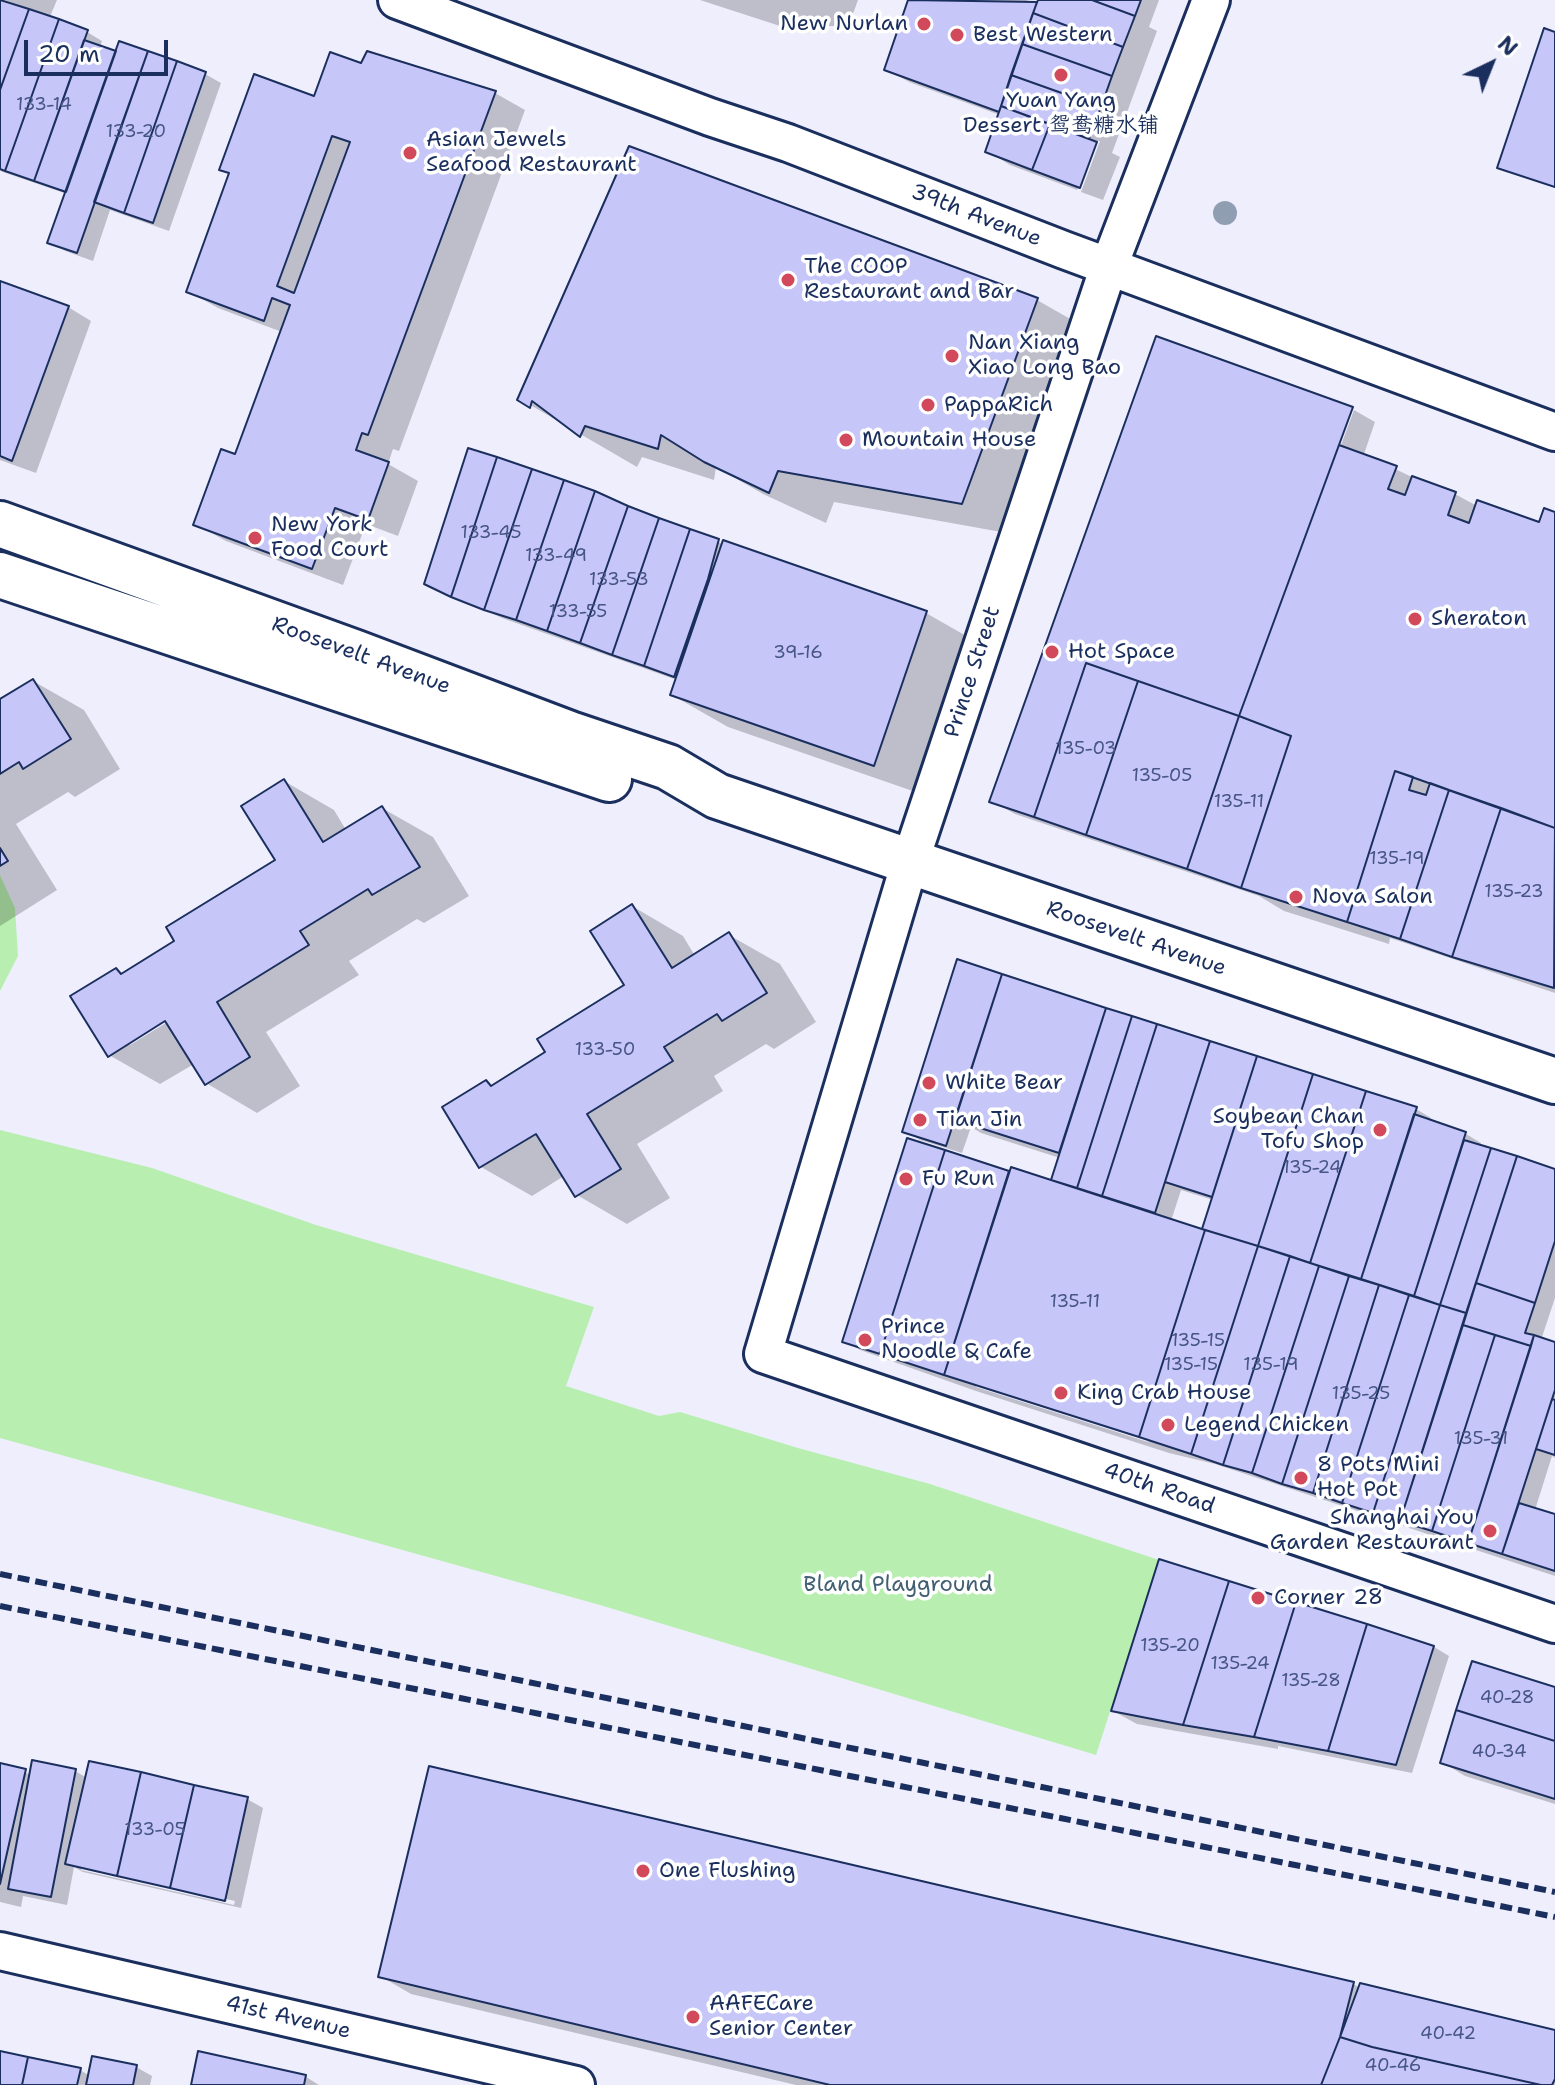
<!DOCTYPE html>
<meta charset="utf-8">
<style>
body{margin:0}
#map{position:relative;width:1555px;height:2085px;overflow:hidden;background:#eeeefd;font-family:"Shantell Sans",sans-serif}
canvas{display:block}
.north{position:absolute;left:1451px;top:24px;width:80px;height:80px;-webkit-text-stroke:6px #fff;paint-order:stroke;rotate:43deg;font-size:22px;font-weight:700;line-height:32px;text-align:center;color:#1b2f5e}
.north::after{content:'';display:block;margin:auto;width:28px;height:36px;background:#1b2f5e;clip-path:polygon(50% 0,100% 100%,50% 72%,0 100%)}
.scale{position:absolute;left:24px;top:40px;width:144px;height:36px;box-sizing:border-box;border:4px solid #1b2f5e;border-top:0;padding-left:10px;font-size:24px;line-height:28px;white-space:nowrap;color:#1b2f5e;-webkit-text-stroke:6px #fff;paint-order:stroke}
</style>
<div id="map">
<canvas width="1555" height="2085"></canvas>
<div class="north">N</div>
<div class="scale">20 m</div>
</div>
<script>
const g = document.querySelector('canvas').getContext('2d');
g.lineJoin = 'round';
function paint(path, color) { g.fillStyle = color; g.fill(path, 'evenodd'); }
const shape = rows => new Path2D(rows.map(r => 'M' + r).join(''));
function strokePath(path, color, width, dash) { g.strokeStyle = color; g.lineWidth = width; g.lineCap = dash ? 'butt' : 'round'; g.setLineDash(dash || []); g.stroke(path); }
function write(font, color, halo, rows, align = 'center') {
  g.font = font + ' "Shantell Sans","LXGW WenKai TC",sans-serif'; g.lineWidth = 7; g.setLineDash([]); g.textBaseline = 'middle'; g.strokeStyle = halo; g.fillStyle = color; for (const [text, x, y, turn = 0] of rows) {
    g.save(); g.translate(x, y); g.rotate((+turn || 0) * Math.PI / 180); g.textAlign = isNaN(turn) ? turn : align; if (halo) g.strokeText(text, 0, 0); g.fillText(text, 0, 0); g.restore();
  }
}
const green = shape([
 [0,875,15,908,18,956,0,991],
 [0,1130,152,1168,316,1225,594,1307,566,1386,659,1416,680,1412,798,1448,930,1484,1159,1560,1096,1755,600,1605,0,1438]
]);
const shadow = shape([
 [0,0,57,0,49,19,87,32,102,41,100,47,205,74,221,83,169,231,110,210,93,261,65,251,50,242,67,194,0,171],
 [700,0,858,0,846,33,833,26,780,26],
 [910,0,1026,0,1038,4,1040,0,1159,0,1149,27,1157,31,1112,153,1120,157,1103,200,1081,192,1100,141,1096,141,1077,190,1010,165,987,151,1000,115,909,82,886,69],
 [362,66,495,93,525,110,399,451,393,449,388,464,418,481,398,536,366,524,343,585,226,541,195,524,236,457,282,332,218,308,188,291,231,174,222,169],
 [0,283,68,307,91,321,36,473,0,460],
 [1037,300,1093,332,1018,535,834,502,826,523,763,494,716,467,714,480,642,457,637,467,520,399],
 [1354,410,1375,422,1364,454,1416,479,1455,494,1477,506,1540,525,1555,514,1555,993,1390,938,1389,944,1284,911,1259,896,1015,814,991,801,1235,723,1238,724],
 [627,508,723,544,926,613,982,645,930,797,728,727,672,695,677,680,502,618,426,584],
 [33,681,84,710,120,769,75,797,68,792,16,824,57,890,0,926,0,702],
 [284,781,334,810,346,830,382,808,433,837,469,896,424,923,417,919,349,961,359,975,266,1032,300,1086,257,1113,206,1083,194,1064,160,1084,109,1055,117,970,124,974,177,942,278,861],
 [172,1015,174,1018,130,1045,130,1041],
 [632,906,683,936,695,956,729,935,780,964,816,1022,774,1049,766,1044,714,1076,723,1091,637,1144,670,1198,627,1224,577,1195,564,1176,532,1196,481,1167,486,1082,494,1087,548,1053,626,986],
 [959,962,1416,1109,1431,1118,1430,1122,1466,1134,1481,1143,1480,1147,1555,1171,1555,1298,1541,1340,1555,1344,1555,1458,1552,1456,1535,1510,1555,1516,1555,1576,1215,1464,1169,1453,976,1391,860,1350,844,1341,1008,1173,1062,1183,1054,1179,1060,1158,981,1133,971,1127,962,1153,920,1140,905,1131],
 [1181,1190,1213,1200,1204,1227,1214,1235,1171,1221],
 [976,1383,1149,1438,1148,1442,976,1387],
 [1295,1604,1434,1647,1449,1656,1412,1773,1278,1746,1278,1749,1137,1724,1113,1711],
 [1555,1689,1555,1804,1465,1776,1442,1762],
 [0,1765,32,1775,75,1771,87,1778,247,1799,263,1808,241,1908,83,1872,74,1867,67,1905,23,1896,21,1907,0,1902],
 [81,1866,235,1901,234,1905,81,1870],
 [380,1976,1353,1984,1361,1988,1555,2032,1555,2085,796,2085,411,1994],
 [0,2053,80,2070,90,2076,136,2067,152,2076,150,2085,0,2085],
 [306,2077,319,2085,193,2085]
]);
const building = shape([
 [0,0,29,9,0,90,0,0],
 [908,0,1037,2,999,112,884,70,908,0],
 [1038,0,1092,0,1135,16,1123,47,1033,13,1038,0],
 [1092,0,1141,0,1135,16,1092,0],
 [29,9,59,19,5,171,0,169,0,90,29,9],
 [1033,13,1123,47,1112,76,1022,44,1033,13],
 [59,19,88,30,34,181,5,171,59,19],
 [1544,28,1555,32,1555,187,1497,168,1544,28],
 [84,40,116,51,66,192,34,181,84,40],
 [119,41,148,51,77,253,47,243,119,41],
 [1022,44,1112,76,1101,107,1011,75,1022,44],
 [148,51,177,61,124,213,94,202,148,51],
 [367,51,496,91,368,435,362,433,356,450,389,462,368,520,335,508,312,569,193,525,221,449,235,454,290,305,272,298,264,321,186,292,229,173,219,170,254,74,314,96,330,52,361,63,367,51],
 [332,136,350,142,294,293,277,286,332,136],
 [177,61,206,72,153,223,124,213,177,61],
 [1011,75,1101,107,1089,139,1001,106,1011,75],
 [1001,106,1050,124,1032,170,985,152,1001,106],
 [1050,124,1097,142,1080,188,1032,170,1050,124],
 [629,146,1038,298,962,504,778,471,769,493,704,462,661,435,658,449,585,426,580,437,532,401,530,408,517,400,629,146],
 [0,281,69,306,12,461,0,456,0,281],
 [1156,336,1353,407,1239,716,1086,663,1034,817,989,802,1156,336],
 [1339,445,1397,466,1388,489,1405,495,1412,476,1456,492,1448,515,1469,523,1477,500,1539,522,1544,508,1555,512,1555,828,1395,771,1347,922,1241,888,1291,736,1239,716,1339,445],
 [468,448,497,457,451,597,424,584,468,448],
 [497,457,532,469,484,610,451,597,497,457],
 [532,469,564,480,516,620,484,610,532,469],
 [564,480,595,491,547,631,516,620,564,480],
 [595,491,628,506,580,643,547,631,595,491],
 [628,506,659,518,612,655,580,643,628,506],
 [659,518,690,529,644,666,612,655,659,518],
 [690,529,719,539,708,579,674,677,644,666,690,529],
 [723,540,927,611,874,766,670,695,723,540],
 [1086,663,1138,681,1086,835,1034,817,1086,663],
 [33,679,71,739,23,769,19,762,0,774,0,699,33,679],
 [1138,681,1239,716,1187,869,1086,835,1138,681],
 [1239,716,1291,736,1241,888,1187,869,1239,716],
 [1395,771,1413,777,1409,790,1426,795,1430,783,1449,790,1400,939,1347,922,1395,771],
 [284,779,323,842,382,806,420,867,372,895,368,889,300,931,309,945,217,1002,250,1057,205,1085,165,1021,108,1057,70,996,116,968,121,974,174,941,166,927,275,860,241,806,284,779],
 [1449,790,1501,808,1452,957,1400,939,1449,790],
 [1501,808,1555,828,1554,988,1452,957,1501,808],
 [0,848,8,861,0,866,0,848],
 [632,904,672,968,729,932,767,993,722,1021,717,1014,664,1047,673,1061,587,1114,621,1169,575,1197,536,1134,479,1168,442,1107,486,1080,491,1086,545,1052,537,1039,624,985,590,931,632,904],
 [957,959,1002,974,946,1146,902,1132,957,959],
 [1002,974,1106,1008,1059,1153,955,1120,1002,974],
 [1106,1008,1132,1016,1077,1188,1051,1180,1106,1008],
 [1132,1016,1157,1024,1102,1196,1077,1188,1132,1016],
 [1157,1024,1210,1041,1155,1213,1102,1196,1157,1024],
 [1210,1041,1257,1056,1212,1197,1165,1182,1210,1041],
 [1257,1056,1313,1074,1258,1246,1202,1229,1257,1056],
 [1313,1074,1366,1091,1310,1263,1258,1246,1313,1074],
 [1366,1091,1417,1107,1361,1279,1310,1263,1366,1091],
 [1414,1114,1466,1132,1414,1296,1361,1279,1414,1114],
 [907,1138,945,1150,880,1354,842,1342,907,1138],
 [1464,1140,1491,1148,1440,1305,1414,1296,1464,1140],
 [1491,1148,1517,1156,1466,1313,1440,1305,1491,1148],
 [945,1150,1009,1171,944,1375,880,1354,945,1150],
 [1517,1156,1555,1169,1555,1241,1535,1303,1476,1283,1517,1156],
 [1011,1167,1205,1230,1139,1437,944,1375,1011,1167],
 [1205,1230,1258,1246,1191,1454,1139,1437,1205,1230],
 [1258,1246,1290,1256,1223,1465,1191,1454,1258,1246],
 [1290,1256,1319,1266,1252,1473,1223,1465,1290,1256],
 [1319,1266,1349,1276,1282,1484,1252,1473,1319,1266],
 [1349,1276,1379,1285,1313,1493,1282,1484,1349,1276],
 [1476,1283,1535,1303,1525,1333,1534,1335,1531,1346,1463,1325,1476,1283],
 [1379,1285,1409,1295,1342,1503,1313,1493,1379,1285],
 [1409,1295,1440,1305,1373,1513,1342,1503,1409,1295],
 [1440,1305,1466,1313,1400,1521,1373,1513,1440,1305],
 [1463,1325,1495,1335,1432,1531,1400,1521,1463,1325],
 [1495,1335,1531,1346,1468,1543,1432,1531,1495,1335],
 [1534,1335,1555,1342,1555,1390,1502,1554,1468,1543,1534,1335],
 [1552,1399,1555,1400,1555,1455,1536,1449,1552,1399],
 [1519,1503,1555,1514,1555,1571,1502,1554,1519,1503],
 [1159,1559,1229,1581,1183,1725,1111,1711,1159,1559],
 [1229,1581,1296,1602,1254,1737,1183,1725,1229,1581],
 [1296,1602,1367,1624,1328,1751,1254,1737,1296,1602],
 [1367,1624,1434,1646,1396,1765,1328,1751,1367,1624],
 [1472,1661,1555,1687,1555,1741,1456,1710,1472,1661],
 [1456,1710,1555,1741,1555,1799,1440,1763,1456,1710],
 [32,1760,76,1769,51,1897,8,1889,32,1760],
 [89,1761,141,1772,117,1876,65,1864,89,1761],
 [0,1763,26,1769,0,1884,0,1763],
 [429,1766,1354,1982,1340,2037,1321,2085,830,2085,378,1977,429,1766],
 [141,1772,194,1785,170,1888,117,1876,141,1772],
 [194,1785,248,1797,225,1901,170,1888,194,1785],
 [1360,1983,1555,2030,1555,2079,1552,2085,1541,2085,1372,2047,1340,2037,1360,1983],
 [1340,2037,1372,2047,1541,2085,1321,2085,1340,2037],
 [0,2051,28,2057,22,2085,0,2085,0,2051],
 [198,2051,306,2075,304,2085,191,2085,198,2051],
 [92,2056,137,2065,133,2085,86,2085,92,2056],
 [28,2057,81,2068,77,2085,22,2085,28,2057]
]);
const minor = shape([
 [397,0,710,117,788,143,1064,250,1555,432],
 [1211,0,1109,266,910,862,763,1354,1555,1624],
 [0,1951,576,2085]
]);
const secondary = shape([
 [0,524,356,653,570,734,668,767,717,796,1555,1081],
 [0,575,609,779]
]);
const rail = shape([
 [0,1574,1555,1892],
 [0,1606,1555,1917]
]);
const trees = [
 [1225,213]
];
const markers = [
 [924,24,8,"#d1495b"],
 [957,35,8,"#d1495b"],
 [1061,75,8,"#d1495b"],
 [410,153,8,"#d1495b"],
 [788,280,8,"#d1495b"],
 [952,356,8,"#d1495b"],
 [928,405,8,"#d1495b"],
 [846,440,8,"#d1495b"],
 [255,538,8,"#d1495b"],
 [1415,619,8,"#d1495b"],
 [1052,652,8,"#d1495b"],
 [1296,897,8,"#d1495b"],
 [929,1083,8,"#d1495b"],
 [920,1120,8,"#d1495b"],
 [1380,1130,8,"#d1495b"],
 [906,1179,8,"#d1495b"],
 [865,1340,8,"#d1495b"],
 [1061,1393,8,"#d1495b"],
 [1168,1425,8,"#d1495b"],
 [1301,1478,8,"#d1495b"],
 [1490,1531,8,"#d1495b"],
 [1258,1598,8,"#d1495b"],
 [643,1871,8,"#d1495b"],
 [693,2017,8,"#d1495b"]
];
const numberNames = [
 ["133-14",44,105],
 ["133-20",136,132],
 ["133-45",491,533],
 ["133-49",556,556],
 ["133-53",619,580],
 ["133-55",578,612],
 ["39-16",798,653],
 ["135-03",1086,749],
 ["135-05",1162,776],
 ["135-11",1239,802],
 ["135-19",1397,859],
 ["135-23",1514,892],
 ["133-50",605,1050],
 ["135-24",1312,1168],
 ["135-11",1075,1302],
 ["135-15",1198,1341],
 ["135-15",1191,1365],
 ["135-19",1271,1365],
 ["135-25",1361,1394],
 ["135-31",1481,1439],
 ["135-20",1170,1646],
 ["135-24",1240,1664],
 ["135-28",1311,1681],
 ["40-28",1507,1698],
 ["40-34",1499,1752],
 ["133-05",155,1830],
 ["40-42",1448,2034],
 ["40-46",1393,2066]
];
const poiNames = [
 ["New Nurlan",908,24,"right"],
 ["Best Western",973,35],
 ["Yuan Yang",1061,101,"center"],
 ["Dessert 鸳鸯糖水铺",1061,126,"center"],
 ["Asian Jewels",426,140],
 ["Seafood Restaurant",426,165],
 ["The COOP",804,267],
 ["Restaurant and Bar",804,292],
 ["Nan Xiang",968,343],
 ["Xiao Long Bao",968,368],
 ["PappaRich",944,405],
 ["Mountain House",862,440],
 ["New York",271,525],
 ["Food Court",271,550],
 ["Sheraton",1431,619],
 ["Hot Space",1068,652],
 ["Nova Salon",1312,897],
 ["White Bear",945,1083],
 ["Soybean Chan",1364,1117,"right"],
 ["Tofu Shop",1364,1142,"right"],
 ["Tian Jin",936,1120],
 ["Fu Run",922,1179],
 ["Prince",881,1327],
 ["Noodle & Cafe",881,1352],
 ["King Crab House",1077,1393],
 ["Legend Chicken",1184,1425],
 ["8 Pots Mini",1317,1465],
 ["Hot Pot",1317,1490],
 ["Shanghai You",1474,1518,"right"],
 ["Garden Restaurant",1474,1543,"right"],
 ["Corner 28",1274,1598],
 ["One Flushing",659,1871],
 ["AAFECare",709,2004],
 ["Senior Center",709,2029]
];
const streetNames = [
 ["39th Avenue",976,216,21],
 ["Roosevelt Avenue",361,656,20],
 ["Prince Street",973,672,-72],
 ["Roosevelt Avenue",1136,939,19],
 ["40th Road",1159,1489,19],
 ["41st Avenue",288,2018,13]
];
const parkNames = [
 ["Bland Playground",898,1585]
];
paint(green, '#b8efb1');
paint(shadow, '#0003');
paint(building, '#c6c6f9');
strokePath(building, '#1b2f5e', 2);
strokePath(minor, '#1b2f5e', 42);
strokePath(secondary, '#1b2f5e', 50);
strokePath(minor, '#fff', 36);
strokePath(secondary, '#fff', 44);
strokePath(rail, '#1b2f5e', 6, [12, 6]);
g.fillStyle = '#8f9fb1';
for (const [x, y] of trees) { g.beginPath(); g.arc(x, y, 12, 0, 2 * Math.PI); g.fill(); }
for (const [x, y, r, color] of markers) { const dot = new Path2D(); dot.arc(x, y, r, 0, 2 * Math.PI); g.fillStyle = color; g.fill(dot); strokePath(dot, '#fff', 3); }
write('18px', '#465585', null, numberNames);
write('22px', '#1b2f5e', '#fff', poiNames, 'left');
write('22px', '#1b2f5e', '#fff', streetNames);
write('22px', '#425f73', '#fff', parkNames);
</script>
